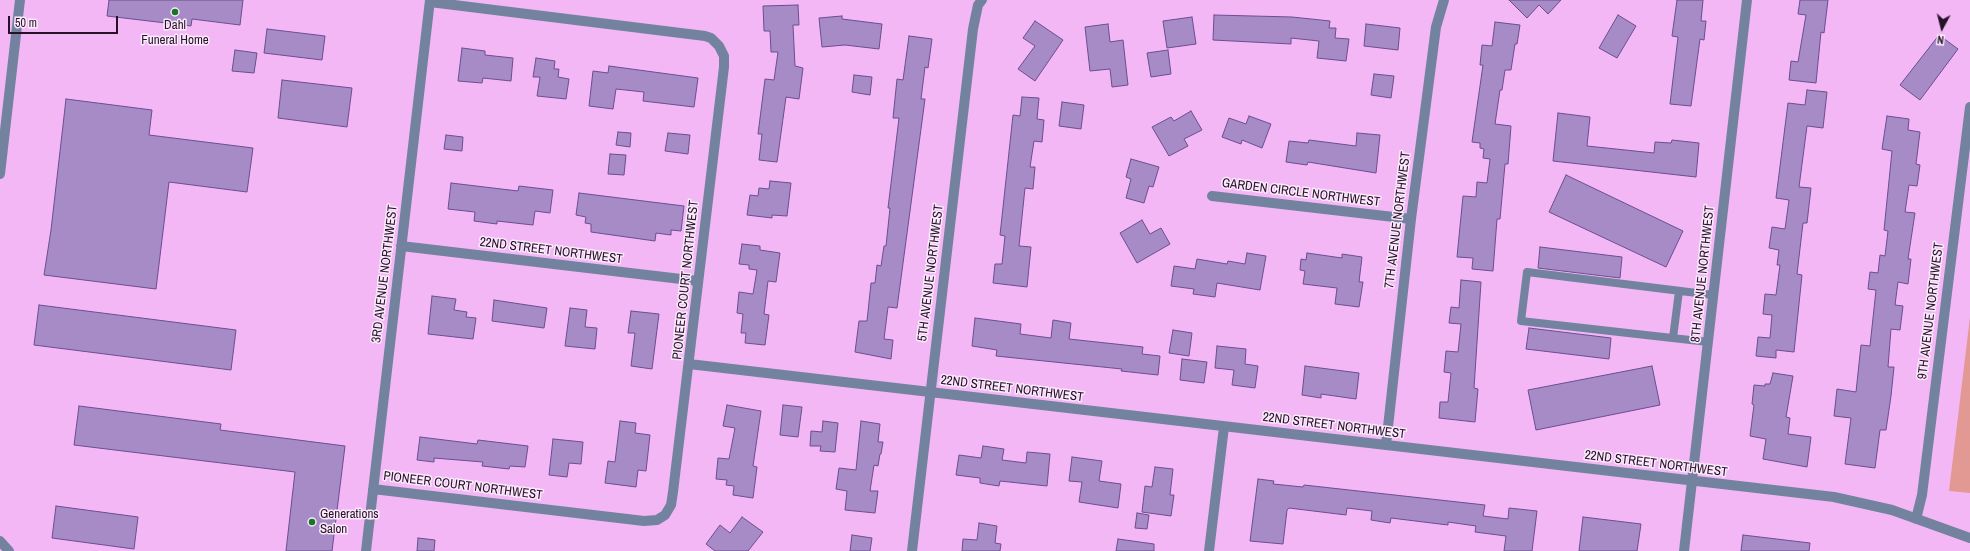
<!DOCTYPE html>
<style>
body{margin:0}
#map{position:relative;width:1970px;height:551px;overflow:hidden;background:#f3b7f6;font-family:"Archivo Narrow",sans-serif}
canvas{display:block}
.north{position:absolute;left:1922px;top:8px;width:40px;height:40px;-webkit-text-stroke:3px #fbe9fc;paint-order:stroke;rotate:187deg;font-size:11px;font-weight:700;line-height:16px;text-align:center;color:#271129}
.north::after{content:'';display:block;margin:auto;width:14px;height:18px;background:#271129;clip-path:polygon(50% 0,100% 100%,50% 72%,0 100%)}
.scale{position:absolute;left:8px;top:16px;width:110px;height:18px;box-sizing:border-box;border:2px solid #271129;border-top:0;padding-left:5px;font-size:12px;line-height:14px;white-space:nowrap;color:#271129;-webkit-text-stroke:3px #fbe9fc;paint-order:stroke}
</style>
<div id="map">
<canvas width="1970" height="551"></canvas>
<div class="north">N</div>
<div class="scale">50 m</div>
</div>
<script>
const g = document.querySelector('canvas').getContext('2d');
g.lineJoin = 'round';
function paint(path, color) { g.fillStyle = color; g.fill(path, 'evenodd'); }
const shape = rows => new Path2D(rows.map(r => 'M' + r).join(''));
function strokePath(path, color, width, dash) { g.strokeStyle = color; g.lineWidth = width; g.lineCap = dash ? 'butt' : 'round'; g.setLineDash(dash || []); g.stroke(path); }
function write(font, color, halo, rows, align = 'center') {
  g.font = font + ' "Archivo Narrow",sans-serif'; g.lineWidth = 3; g.setLineDash([]); g.textBaseline = 'middle'; g.strokeStyle = halo; g.fillStyle = color; for (const [text, x, y, turn = 0] of rows) {
    g.save(); g.translate(x, y); g.rotate((+turn || 0) * Math.PI / 180); g.textAlign = isNaN(turn) ? turn : align; if (halo) g.strokeText(text, 0, 0); g.fillText(text, 0, 0); g.restore();
  }
}
const green = shape([
 [1970,317,1970,493,1949,491]
]);
const building = shape([
 [109,0,243,0,240,25,192,19,191,26,107,16,109,0],
 [1509,0,1561,0,1548,14,1539,5,1527,18,1509,0],
 [1677,0,1703,0,1701,21,1706,21,1704,40,1700,39,1691,106,1670,104,1678,37,1672,36,1677,0],
 [1800,0,1828,0,1824,33,1821,32,1816,83,1789,80,1791,61,1798,62,1806,15,1798,14,1800,0],
 [798,5,799,25,793,25,795,66,803,68,799,99,786,97,777,162,759,160,762,134,758,134,765,79,774,80,778,52,771,52,770,31,764,31,763,6,798,5],
 [1214,15,1292,17,1330,21,1329,28,1336,28,1335,38,1349,39,1346,61,1317,58,1319,41,1291,38,1291,44,1213,40,1214,15],
 [1618,15,1636,26,1617,58,1599,48,1618,15],
 [842,16,842,19,882,24,879,49,845,45,822,47,819,18,842,16],
 [1192,17,1196,44,1167,48,1163,21,1192,17],
 [1035,21,1063,40,1035,81,1018,69,1035,46,1023,38,1035,21],
 [1495,22,1520,25,1517,44,1515,44,1511,70,1505,70,1502,90,1500,90,1495,124,1511,126,1508,164,1505,164,1500,219,1497,219,1493,271,1472,269,1473,258,1457,257,1463,196,1476,197,1477,182,1487,183,1490,159,1483,158,1484,149,1480,148,1480,143,1472,142,1483,65,1480,65,1482,45,1492,46,1495,22],
 [1108,24,1110,42,1123,40,1128,85,1112,87,1110,69,1090,71,1085,27,1108,24],
 [1366,24,1400,28,1398,50,1364,46,1366,24],
 [267,29,325,36,322,60,264,53,267,29],
 [1939,35,1958,49,1920,100,1900,85,1939,35],
 [909,36,932,39,928,68,925,67,921,99,925,99,897,308,888,307,884,339,893,340,891,359,855,352,859,321,867,321,871,283,875,283,877,265,881,266,884,246,886,246,890,208,888,208,899,118,893,118,897,79,903,80,909,36],
 [462,48,485,51,485,55,513,58,511,81,483,78,482,83,458,81,462,48],
 [235,50,257,53,254,73,232,71,235,50],
 [1168,50,1171,74,1151,77,1147,53,1168,50],
 [536,58,555,61,554,69,559,69,558,77,569,79,566,99,537,96,540,77,533,77,536,58],
 [609,66,698,78,694,107,643,101,644,92,616,89,613,109,589,106,593,71,608,73,609,66],
 [1374,74,1394,76,1391,98,1371,95,1374,74],
 [854,75,872,77,870,95,852,92,854,75],
 [282,80,352,88,347,127,278,118,282,80],
 [1807,90,1827,92,1823,128,1807,126,1799,187,1811,188,1807,223,1803,223,1797,274,1802,275,1794,352,1776,350,1776,358,1756,356,1758,337,1770,338,1772,315,1763,314,1765,294,1776,295,1780,265,1777,265,1779,250,1769,248,1772,227,1785,229,1789,200,1776,198,1788,103,1805,105,1807,90],
 [1022,97,1039,98,1037,119,1044,120,1042,142,1034,141,1030,167,1035,167,1033,189,1025,188,1019,246,1031,247,1027,287,993,283,995,264,1002,264,1005,236,1000,235,1013,115,1020,116,1022,97],
 [66,99,152,110,149,135,253,148,247,192,169,182,156,289,44,275,51,230,66,99],
 [1062,102,1084,105,1081,129,1059,126,1062,102],
 [1191,111,1202,130,1184,139,1188,146,1169,156,1152,127,1171,117,1174,121,1191,111],
 [1558,113,1590,117,1587,146,1654,153,1655,142,1671,143,1672,140,1699,143,1696,177,1553,161,1558,113],
 [1249,116,1271,124,1262,148,1242,140,1241,144,1222,137,1229,118,1246,124,1249,116],
 [1887,116,1909,119,1908,130,1920,132,1916,164,1920,165,1917,186,1909,185,1905,212,1915,213,1908,259,1911,259,1908,284,1898,282,1895,305,1903,306,1900,330,1891,329,1888,367,1894,367,1891,396,1886,430,1880,430,1875,468,1845,464,1851,418,1834,416,1837,389,1856,392,1861,345,1870,346,1876,290,1868,289,1870,272,1878,273,1880,255,1885,256,1888,231,1884,230,1892,151,1882,149,1887,116],
 [618,132,631,133,630,147,616,145,618,132],
 [668,133,690,135,688,154,665,151,668,133],
 [1357,133,1380,135,1376,173,1308,162,1307,165,1286,162,1289,141,1308,143,1309,140,1356,146,1357,133],
 [446,135,463,137,462,151,444,149,446,135],
 [610,154,626,155,624,175,608,174,610,154],
 [1131,159,1159,167,1153,187,1149,186,1144,203,1126,198,1131,179,1126,177,1131,159],
 [1566,175,1683,231,1666,267,1549,212,1566,175],
 [770,181,791,183,787,216,772,215,772,218,747,215,750,195,758,196,759,188,769,189,770,181],
 [451,183,518,191,519,186,553,190,550,213,535,211,533,225,497,221,497,224,474,221,475,212,448,209,451,183],
 [579,193,684,206,681,231,671,230,671,235,656,233,655,241,591,232,591,224,585,223,586,217,576,215,579,193],
 [1142,220,1150,234,1161,228,1170,244,1137,263,1120,233,1142,220],
 [742,244,760,246,760,250,780,253,776,282,768,281,764,314,769,315,765,345,745,343,746,333,741,333,743,314,737,313,739,292,753,294,757,270,749,269,749,265,739,264,742,244],
 [1540,247,1622,257,1620,278,1538,268,1540,247],
 [1247,253,1266,256,1260,290,1217,283,1215,297,1193,294,1194,289,1171,286,1174,266,1195,269,1197,259,1227,264,1228,261,1245,264,1247,253],
 [1307,253,1342,258,1342,254,1362,257,1359,282,1363,282,1359,307,1335,304,1337,288,1303,284,1305,271,1300,270,1301,259,1306,260,1307,253],
 [1461,280,1481,282,1474,388,1478,389,1475,422,1439,418,1440,402,1448,402,1451,373,1444,372,1446,351,1458,352,1461,324,1449,323,1451,307,1459,308,1461,280],
 [432,296,456,299,454,310,467,312,466,317,476,318,473,339,428,334,432,296],
 [494,300,547,308,544,328,492,321,494,300],
 [39,305,236,330,231,370,34,345,39,305],
 [570,308,587,310,585,327,597,328,595,349,565,346,570,308],
 [631,311,659,314,652,369,631,366,635,333,628,333,631,311],
 [975,318,1021,324,1020,334,1051,338,1053,320,1071,323,1069,339,1143,347,1142,354,1160,356,1158,375,1121,371,1122,369,996,356,997,350,972,346,975,318],
 [1529,328,1611,338,1609,359,1526,349,1529,328],
 [1173,330,1192,333,1189,356,1169,353,1173,330],
 [1217,346,1246,349,1245,364,1258,366,1255,388,1232,385,1234,370,1215,368,1217,346],
 [1182,359,1207,362,1204,383,1180,380,1182,359],
 [1305,366,1359,373,1356,399,1321,394,1321,398,1302,395,1305,366],
 [1652,366,1660,405,1536,430,1528,390,1652,366],
 [1773,373,1793,376,1786,417,1790,418,1788,434,1811,437,1807,467,1763,459,1766,439,1750,436,1754,405,1752,404,1754,385,1765,386,1765,384,1770,384,1773,373],
 [727,405,761,411,753,466,757,467,753,498,733,495,734,486,726,485,727,480,716,479,718,458,729,459,735,428,723,426,727,405],
 [783,405,802,407,798,437,780,435,783,405],
 [79,406,221,424,220,430,345,446,332,551,286,551,295,472,74,445,79,406],
 [620,421,636,423,635,433,650,435,646,471,638,470,636,487,605,483,608,461,615,462,620,421],
 [823,421,838,423,835,452,820,451,821,446,810,446,811,431,822,432,823,421],
 [861,421,880,424,878,442,883,442,881,454,880,454,878,466,874,465,870,491,878,491,875,513,845,510,847,491,836,489,839,468,856,470,861,421],
 [420,437,477,444,478,440,528,446,525,467,510,466,509,469,482,466,483,462,434,458,434,462,417,460,420,437],
 [553,439,583,442,581,464,569,463,567,477,549,475,553,439],
 [983,446,1004,449,1002,460,1026,463,1027,452,1050,454,1047,486,1000,481,999,486,980,483,980,478,956,475,959,455,981,458,983,446],
 [1072,457,1102,461,1099,481,1121,484,1118,508,1079,502,1082,482,1069,481,1072,457],
 [1155,467,1173,469,1170,495,1174,495,1171,516,1142,512,1145,486,1152,487,1155,467],
 [1258,479,1274,481,1273,484,1303,487,1304,485,1485,505,1483,516,1508,519,1509,508,1537,511,1532,551,1504,551,1506,536,1475,532,1476,526,1448,522,1448,525,1391,518,1390,523,1371,520,1372,511,1347,508,1346,515,1289,508,1287,510,1283,544,1250,541,1258,479],
 [56,506,138,517,134,549,52,538,56,506],
 [1137,513,1149,515,1147,529,1135,528,1137,513],
 [742,517,763,532,748,551,715,551,706,544,720,525,730,533,742,517],
 [1583,517,1641,524,1637,551,1579,551,1583,517],
 [979,523,997,526,995,543,1001,544,1000,551,962,551,963,539,977,540,979,523],
 [852,535,872,538,870,551,850,551,852,535],
 [1743,535,1810,543,1809,551,1741,551,1743,535],
 [418,538,435,540,434,551,417,551,418,538],
 [1118,539,1154,544,1154,551,1116,551,1118,539]
]);
const service = shape([
 [1673,338,1679,291],
 [1708,342,1521,321,1527,272,1713,295]
]);
const minor = shape([
 [0,174,20,0],
 [1212,196,1411,219],
 [401,246,698,281],
 [689,364,1834,497,1892,510,1970,538],
 [1386,445,1411,219,1436,27,1444,0],
 [373,489,644,521,657,520,665,515,671,505,673,492,724,67,724,56,719,46,711,38,705,36,430,2],
 [1916,519,1922,495,1970,107],
 [0,541,9,551],
 [366,551,430,0],
 [912,551,973,29,978,5,982,0],
 [1209,551,1224,427],
 [1684,551,1747,0]
]);
const markers = [
 [175,12,4,"#177524"],
 [312,522,4,"#177524"]
];
const poiNames = [
 ["Dahl",175,26],
 ["Funeral Home",175,41],
 ["Generations",320,515,"left"],
 ["Salon",320,530,"left"]
];
const streetNames = [
 ["GARDEN CIRCLE NORTHWEST",1301,193,7],
 ["7TH AVENUE NORTHWEST",1398,220,-83],
 ["22ND STREET NORTHWEST",551,251,7],
 ["5TH AVENUE NORTHWEST",931,273,-83],
 ["3RD AVENUE NORTHWEST",385,274,-83],
 ["8TH AVENUE NORTHWEST",1703,274,-84],
 ["PIONEER COURT NORTHWEST",686,280,-84],
 ["9TH AVENUE NORTHWEST",1931,311,-83],
 ["22ND STREET NORTHWEST",1012,389,7],
 ["22ND STREET NORTHWEST",1334,426,7],
 ["22ND STREET NORTHWEST",1656,464,7],
 ["PIONEER COURT NORTHWEST",463,486,7]
];
paint(green, '#e29993');
paint(building, '#a68bc7');
strokePath(building, '#6c4d8f', 1);
strokePath(service, '#73829f', 8);
strokePath(minor, '#73829f', 10);
for (const [x, y, r, color] of markers) { const dot = new Path2D(); dot.arc(x, y, r, 0, 2 * Math.PI); g.fillStyle = color; g.fill(dot); strokePath(dot, '#fbe9fc', 1.5); }
write('13px', '#271129', '#fbe9fc', poiNames);
write('13px', '#271129', '#fbe9fc', streetNames);
</script>
